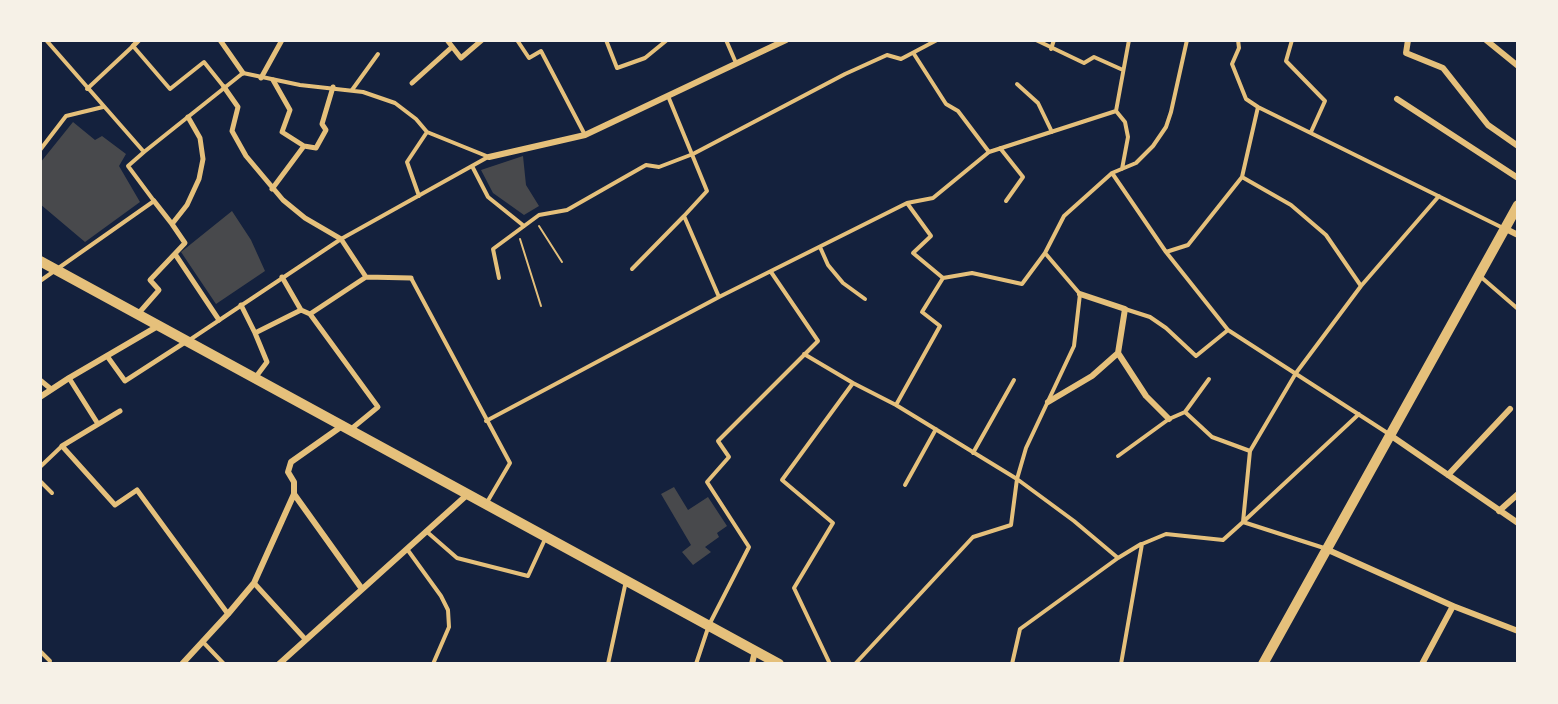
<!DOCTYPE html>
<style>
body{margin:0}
#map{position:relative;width:1558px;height:704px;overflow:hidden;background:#14213d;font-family:Jost,sans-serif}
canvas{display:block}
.frame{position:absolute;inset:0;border:42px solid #f6f1e7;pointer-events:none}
</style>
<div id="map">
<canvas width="1558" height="704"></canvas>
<div class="frame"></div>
</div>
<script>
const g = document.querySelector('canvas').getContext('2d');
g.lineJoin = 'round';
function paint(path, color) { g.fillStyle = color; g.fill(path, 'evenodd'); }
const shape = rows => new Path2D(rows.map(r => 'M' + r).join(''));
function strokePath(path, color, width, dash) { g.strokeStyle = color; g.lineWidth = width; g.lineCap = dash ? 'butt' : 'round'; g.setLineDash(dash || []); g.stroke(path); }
const building = shape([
 [73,122,95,140,102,136,126,154,119,166,140,202,85,242,40,204,40,163],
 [523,156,526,185,539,206,524,215,493,193,481,170],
 [232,211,251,240,265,271,216,304,181,252],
 [674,487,688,510,708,497,727,526,717,533,719,537,705,547,711,552,693,565,682,552,691,545,661,494]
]);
const path = shape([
 [539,226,562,262],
 [520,239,541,306]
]);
const service = shape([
 [517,40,529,58,541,51,585,135],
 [606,40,617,68,645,58,667,40],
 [726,40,736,63],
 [1036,40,1084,63,1094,57,1123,70],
 [1238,40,1239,48,1232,64,1246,99,1258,107,1503,228],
 [1292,40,1286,61,1325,101,1311,132],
 [1051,49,1054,40],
 [914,54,946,104,958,111,989,152],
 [1017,84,1038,103,1052,132],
 [87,89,133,46,170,89,204,62,224,87],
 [352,90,378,54],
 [668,96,707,191,684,216,719,297],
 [1000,148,1023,177,1006,201],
 [40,150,66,116,103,107],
 [144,152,243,73,300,85,363,92,395,103,416,119,427,132,489,157],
 [472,166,488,197,524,226],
 [1122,169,1128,137,1125,122,1116,111,1129,40],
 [1112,173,1166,252,1228,330,1389,434],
 [1242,177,1291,205,1326,235,1361,286],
 [419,196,407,162,427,132],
 [820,247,828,265,843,283,865,299],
 [1166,252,1188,245,1242,177,1258,107],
 [632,269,684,216],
 [1481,277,1518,309],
 [411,278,510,463,486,504],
 [499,278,493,249,539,215,567,210,646,165,659,167,693,154,845,74,887,55,901,59,937,40],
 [943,278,972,273,1022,284,1045,253,1064,216,1112,173,1136,163,1153,146,1166,127,1171,112,1187,40],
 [40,281,154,201,128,166,144,152,46,40],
 [1125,309,1150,317,1166,328,1196,356,1228,330],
 [188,341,341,239,488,157],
 [804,354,853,383,896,405,1017,479,1074,521,1118,558],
 [896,405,940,326,922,312,943,278,913,253,931,236,907,203],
 [1185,412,1212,437,1250,451],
 [486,421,719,297,907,203,933,198,989,152,1116,111],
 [973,453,1014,380],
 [1118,456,1169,419,1185,412,1209,379],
 [40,467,62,446],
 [40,481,52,493],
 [905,485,936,429],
 [1243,522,1250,451,1296,373,1361,286,1439,196],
 [1243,522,1359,414],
 [426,531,457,558,528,576,546,537],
 [407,549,441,596,448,610,449,627,433,664],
 [203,642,224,664],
 [40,651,50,661],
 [608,664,626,581],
 [696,664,709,625,749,547,707,482,729,457,718,441,818,341,771,272],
 [830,664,794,588,833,523,782,480,853,383],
 [855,664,973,537,1011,525,1017,479,1026,448,1074,346,1080,294,1045,253],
 [1012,664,1020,629,1118,558,1141,544],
 [1121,664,1142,544,1166,534,1223,540,1243,522,1324,548]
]);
const pedestrian = shape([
 [220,40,243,73],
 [447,40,461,58,482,40],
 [133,46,139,40],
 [261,78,282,40],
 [412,83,452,47],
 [224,87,238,107,232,131,246,156,283,200,305,218,341,239,366,277,411,278],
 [304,146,316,148,326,130,322,124,333,87],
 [272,189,304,146,282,132,290,110,273,80],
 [154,201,172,224,187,205,199,179,203,159,200,138,188,117],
 [175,254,219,320],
 [282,277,301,310],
 [241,305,255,333],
 [138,314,159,290,150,280,185,243,172,224],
 [310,314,378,407,350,430],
 [107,356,125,381,187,341],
 [69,378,98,424],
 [255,378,267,362,255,333,301,310,310,314,366,277],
 [40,380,51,389],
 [120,411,62,446,115,505,137,490,228,614],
 [254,583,306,640]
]);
const minor = shape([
 [1408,40,1406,53,1443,68,1488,125,1518,146],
 [1486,40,1518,66],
 [1397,99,1518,178],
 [489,157,585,135,786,40],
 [1504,228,1518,235],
 [1118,353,1146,396,1169,419],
 [40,397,69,378,158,326],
 [1048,402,1092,376,1118,353,1125,309,1080,294],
 [1390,435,1518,523],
 [1448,475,1510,409],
 [294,494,362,589],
 [1499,511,1518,494],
 [1326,549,1453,606,1518,631],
 [182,664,228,614,254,583,294,494,294,482,288,472,291,462,342,426],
 [279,664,468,494],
 [752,664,755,651],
 [1422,664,1453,606]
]);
const secondary = shape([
 [40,261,779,664],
 [1263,664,1518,205]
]);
paint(building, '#48494c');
strokePath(path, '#e5c07b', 2);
strokePath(service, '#e5c07b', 4);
strokePath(pedestrian, '#e5c07b', 5);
strokePath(minor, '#e5c07b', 6);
strokePath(secondary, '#e5c07b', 10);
</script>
